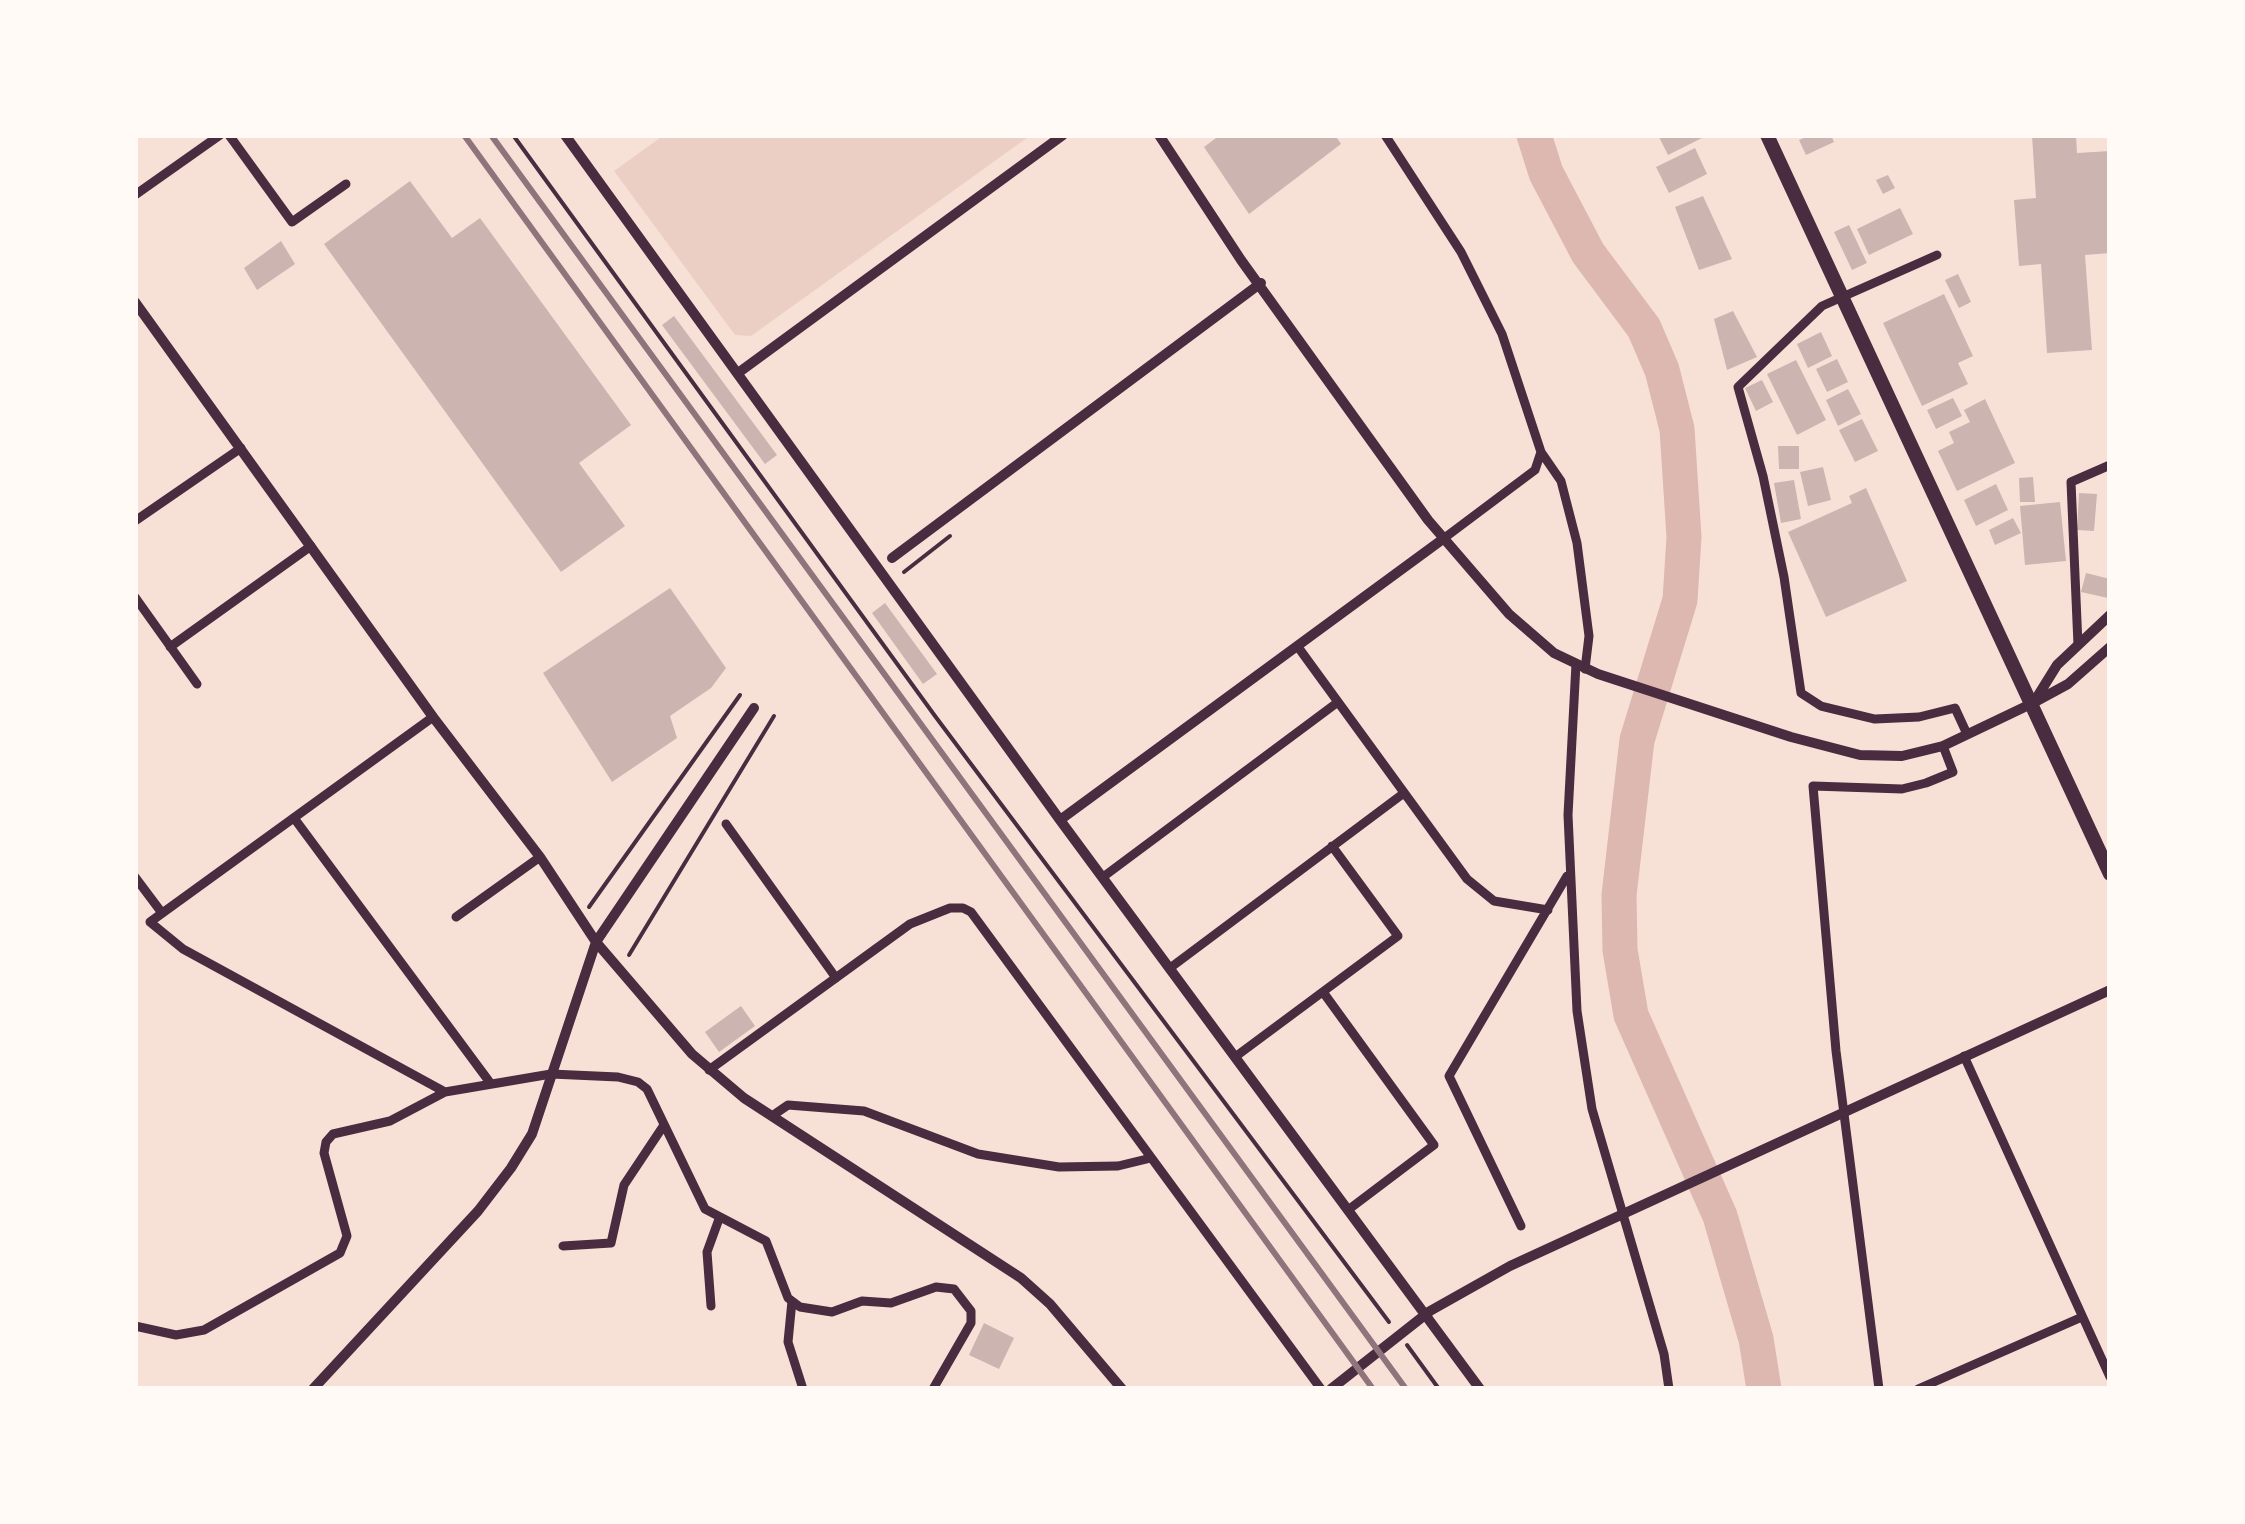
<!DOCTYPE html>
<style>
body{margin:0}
#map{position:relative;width:2245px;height:1524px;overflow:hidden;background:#f7e1d7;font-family:"IBM Plex Serif",serif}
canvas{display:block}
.frame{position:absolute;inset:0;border:138px solid #fffaf5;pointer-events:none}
</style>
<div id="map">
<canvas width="2245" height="1524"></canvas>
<div class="frame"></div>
</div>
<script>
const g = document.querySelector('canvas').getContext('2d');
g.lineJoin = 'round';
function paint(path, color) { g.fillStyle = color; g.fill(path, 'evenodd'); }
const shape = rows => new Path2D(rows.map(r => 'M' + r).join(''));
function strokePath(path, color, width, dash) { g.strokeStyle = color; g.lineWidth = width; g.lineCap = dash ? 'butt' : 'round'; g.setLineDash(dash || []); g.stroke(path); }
const green = shape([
 [664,135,1031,135,751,336,735,335,614,171]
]);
const river = shape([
 [1534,135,1546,173,1588,253,1644,328,1662,370,1677,429,1684,537,1680,600,1637,740,1619,895,1620,950,1631,1015,1720,1216,1756,1339,1764,1389]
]);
const building = shape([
 [1220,135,1335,135,1341,144,1249,214,1204,147],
 [1658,135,1700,135,1702,138,1668,155],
 [1810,135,1831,135,1834,142,1806,155,1799,140],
 [2032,135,2076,135,2077,153,2110,151,2110,253,2085,255,2092,350,2047,353,2041,264,2019,266,2014,200,2036,198],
 [1695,148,1707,174,1669,193,1656,167],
 [1888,175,1895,188,1883,194,1876,180],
 [410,181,452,238,480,218,631,425,579,463,625,526,561,572,324,244],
 [1703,196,1732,259,1699,270,1675,207],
 [1900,208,1913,234,1869,255,1857,229],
 [1849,225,1867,263,1852,270,1834,232],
 [281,241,295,264,257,290,244,268],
 [1958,274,1971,302,1959,308,1945,280],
 [1944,294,1973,356,1958,363,1968,384,1922,406,1883,323],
 [1733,311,1757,357,1727,370,1714,319],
 [674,316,777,455,765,464,662,325],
 [1821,332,1832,356,1808,368,1797,344],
 [1837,359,1848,382,1827,392,1816,369],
 [1796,360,1826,420,1797,435,1767,374],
 [1762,380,1773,402,1756,411,1745,388],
 [1848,389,1861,414,1838,426,1826,400],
 [1953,398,1962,416,1936,429,1927,410],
 [1985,399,2015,463,1957,491,1938,451,1954,443,1949,432,1970,422,1964,410],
 [1862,419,1878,451,1855,462,1839,430],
 [1778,446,1799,446,1799,469,1779,469],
 [1823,467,1831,500,1808,506,1800,472],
 [2033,477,2035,502,2020,502,2019,478],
 [1794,480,1801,519,1781,523,1774,483],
 [1996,484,2008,510,1976,526,1964,500],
 [1866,488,1907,581,1826,617,1788,532,1852,503,1849,496],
 [2079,493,2097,494,2094,531,2077,530],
 [2060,502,2066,561,2025,565,2020,506],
 [2013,518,2021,533,1995,545,1989,530],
 [2086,573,2110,579,2108,598,2081,592],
 [670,588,726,668,711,688,670,716,677,738,612,782,543,673],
 [885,603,937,674,923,684,872,613],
 [741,1006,755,1026,719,1052,705,1032],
 [984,1323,1014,1338,999,1369,969,1355]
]);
const path = shape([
 [513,135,935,716,1389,1322],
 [904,572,950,536],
 [589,907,740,695],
 [629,955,774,716],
 [1407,1345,1439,1389]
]);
const minor = shape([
 [229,135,292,222,346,184],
 [1385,135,1461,252,1502,334,1541,452,1535,470,1443,539],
 [135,195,220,135],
 [1937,255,1822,306,1738,387,1763,476,1784,577,1801,693,1821,706,1875,719,1919,717,1955,708,1967,734],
 [1541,452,1561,481,1577,543,1589,636,1585,669],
 [135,521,241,448],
 [135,597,197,684],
 [2078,645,2071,482,2110,465],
 [170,647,311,546],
 [1298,647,1467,879,1494,901,1548,910],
 [1576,664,1568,815,1577,1011,1592,1109,1664,1354,1669,1389],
 [433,717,150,922,183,949,445,1092,551,1074,618,1077,638,1082,647,1089,705,1209,766,1241,788,1298,800,1307,832,1312,862,1301,891,1303,936,1287,954,1289,971,1311,971,1323,933,1389],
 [294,818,491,1084],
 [726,824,836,978],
 [135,877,162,913],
 [1103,877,1338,702],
 [456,917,540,857],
 [1170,968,1404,793],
 [1323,992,1434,1145,1348,1210],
 [1964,1056,2110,1377],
 [1235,1057,1398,936,1332,846],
 [709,1070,910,924,950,908,963,908,971,912,1321,1389],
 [772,1116,788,1105,864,1111,978,1154,1059,1167,1118,1166,1151,1158],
 [1521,1226,1449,1076,1567,876],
 [563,1246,611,1243,624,1185,664,1125],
 [792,1301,788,1342,803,1389],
 [711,1306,707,1252,719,1219],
 [135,1326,176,1335,204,1330,340,1253,347,1236,324,1153,326,1142,333,1134,390,1121,445,1092],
 [1879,1389,1836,1051,1813,786,1902,789,1926,783,1953,772,1943,746],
 [1918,1389,2082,1317]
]);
const tertiary = shape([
 [565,135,1060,820,1480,1389],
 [1159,135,1241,260,1428,520,1509,614,1554,653,1598,674,1791,737,1860,755,1902,756,1943,746,2033,703,2068,684,2110,647],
 [135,302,433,717,540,857,596,942,692,1054,744,1098,1021,1278,1050,1304,1122,1389],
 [738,373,1063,135],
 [892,558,1261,283],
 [2034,702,2057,665,2110,615],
 [1060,820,1443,539],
 [313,1389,478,1211,511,1168,532,1134,596,942,754,708],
 [1331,1389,1430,1311,1510,1266,2110,990]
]);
const primary = shape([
 [1767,135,2110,874]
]);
const rail = shape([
 [464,135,1373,1389],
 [491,135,1406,1389]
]);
paint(green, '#ebcfc5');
strokePath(river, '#dcb8b0', 35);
paint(building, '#ccb4b1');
strokePath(path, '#4a2c40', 4);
strokePath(minor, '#4a2c40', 9);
strokePath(tertiary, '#4a2c40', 10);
strokePath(primary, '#4a2c40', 14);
strokePath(rail, '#8f747c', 6);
</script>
